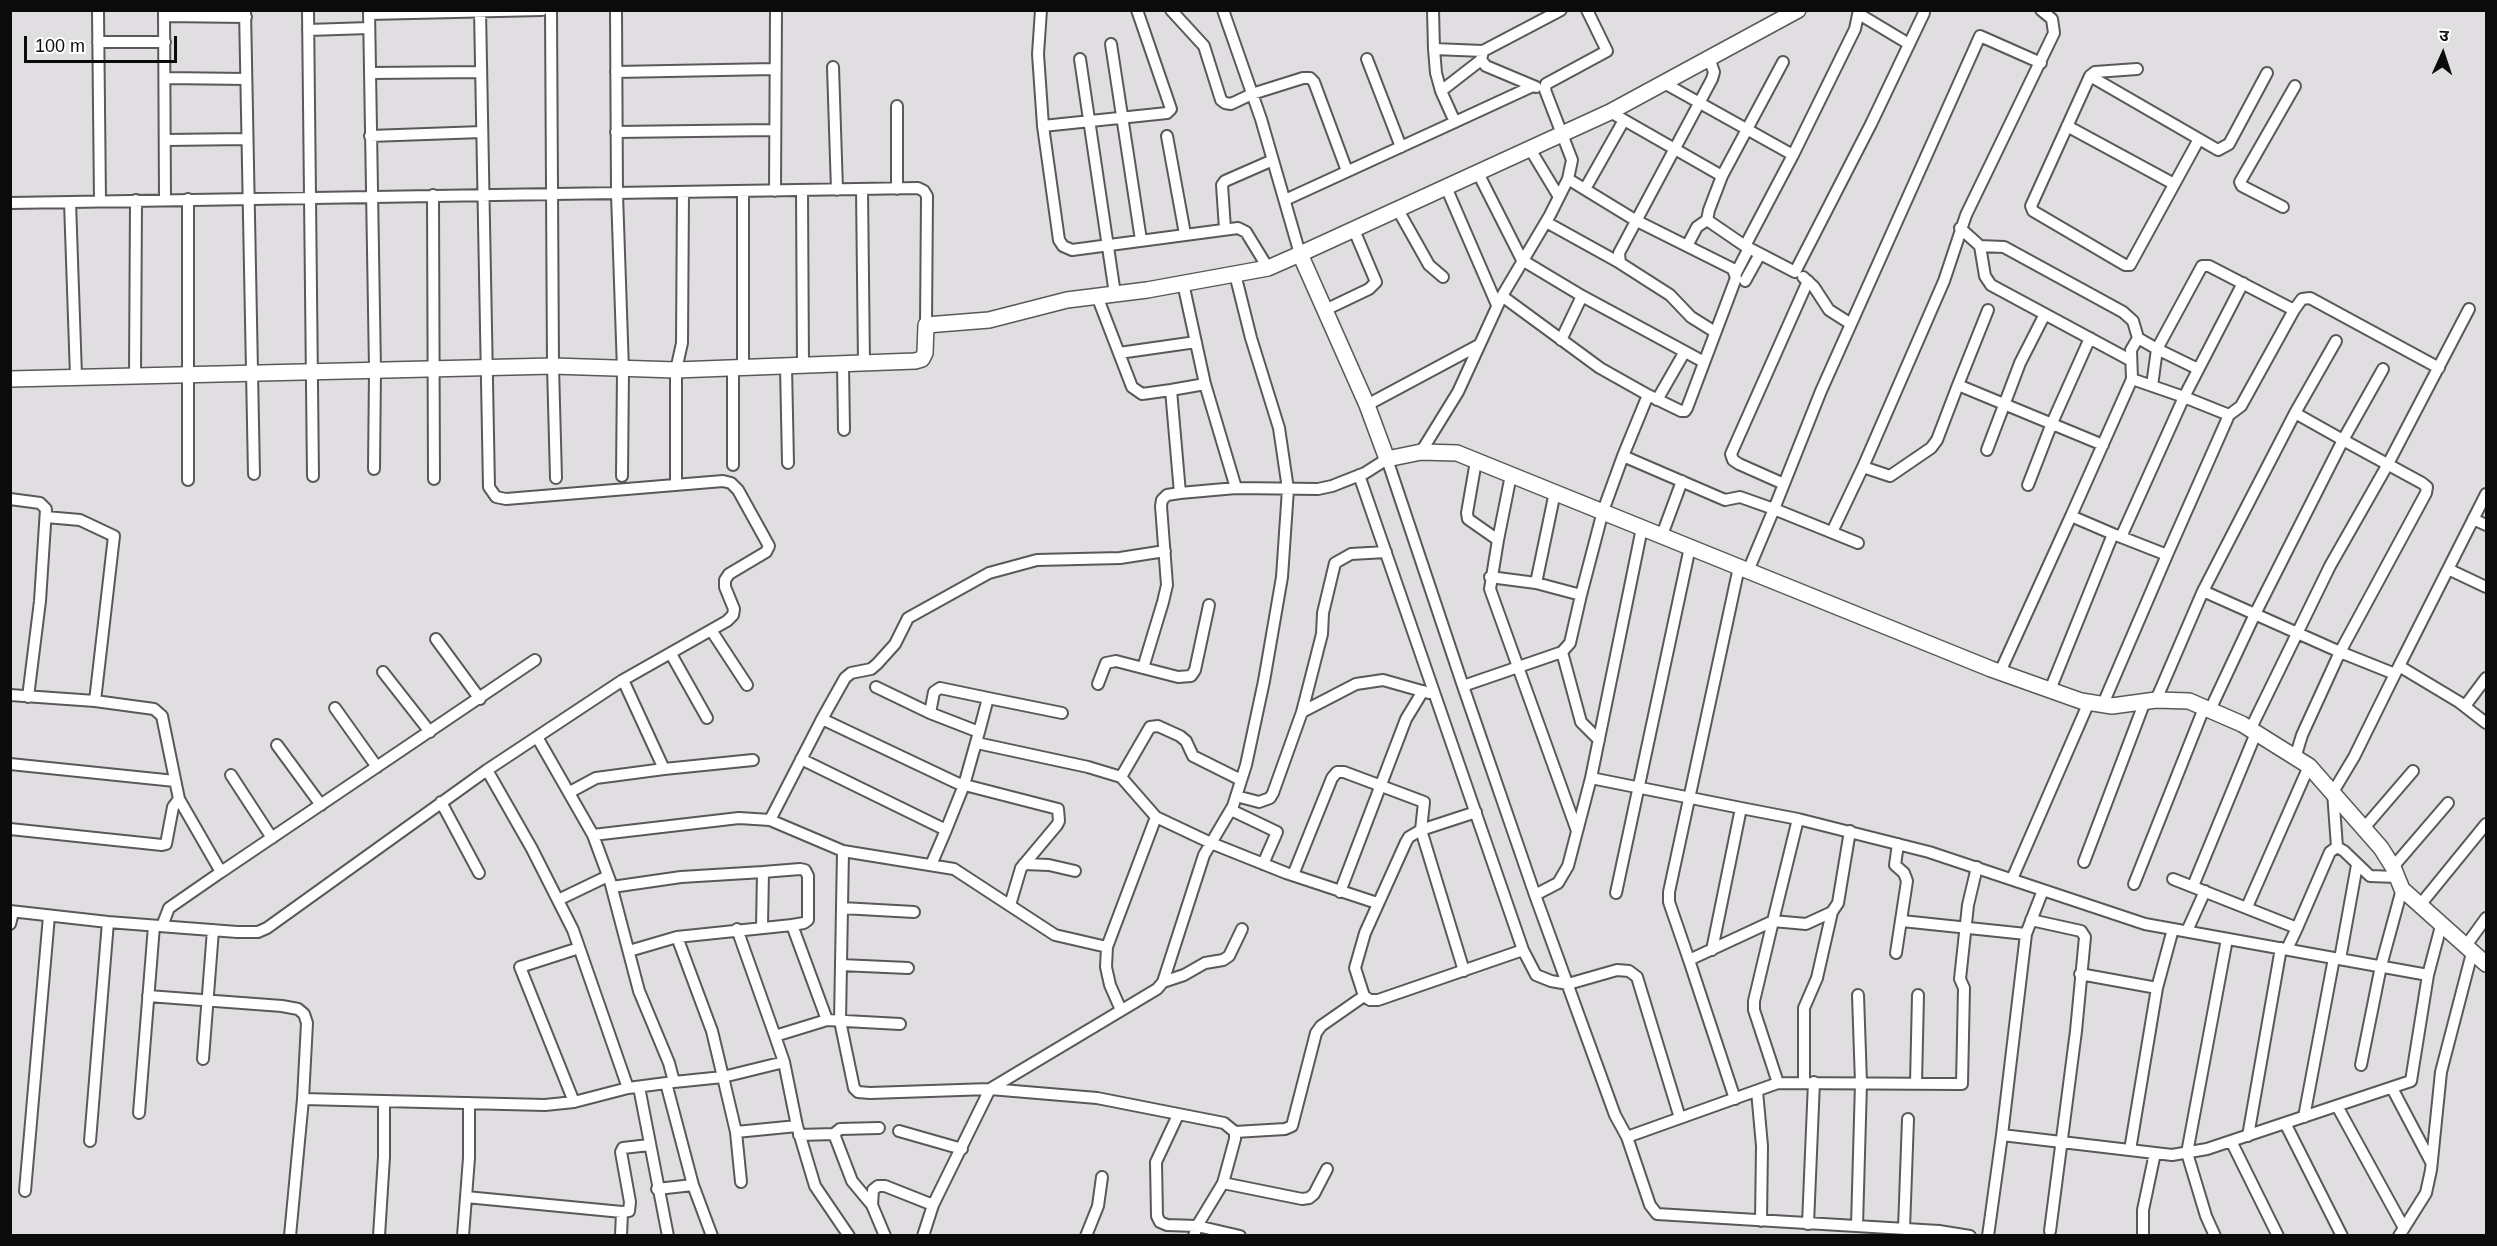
<!DOCTYPE html>
<meta charset="utf-8">
<style>
body{margin:0}
#map{position:relative;width:2497px;height:1246px;overflow:hidden;background:#e1dee1;font-family:Helvetica,"Noto Sans Devanagari",sans-serif}
canvas{display:block}
.frame{position:absolute;inset:0;border:12px solid #0c0b0c;pointer-events:none}
.north{position:absolute;left:2413px;top:24px;width:60px;height:60px;-webkit-text-stroke:4px #fff;paint-order:stroke;rotate:3deg;font-size:16px;font-weight:700;line-height:24px;text-align:center;color:#0c0b0c}
.north::after{content:'';display:block;margin:auto;width:21px;height:27px;background:#0c0b0c;clip-path:polygon(50% 0,100% 100%,50% 72%,0 100%)}
.scale{position:absolute;left:24px;top:36px;width:153px;height:27px;box-sizing:border-box;border:3px solid #0c0b0c;border-top:0;padding-left:8px;font-size:18px;line-height:21px;white-space:nowrap;color:#0c0b0c;-webkit-text-stroke:4px #fff;paint-order:stroke}
</style>
<div id="map">
<canvas width="2497" height="1246"></canvas>
<div class="frame"></div>
<div class="north">उ</div>
<div class="scale">100 m</div>
</div>
<script>
const g = document.querySelector('canvas').getContext('2d');
g.lineJoin = 'round';
const shape = rows => new Path2D(rows.map(r => 'M' + r).join(''));
function strokePath(path, color, width, dash) { g.strokeStyle = color; g.lineWidth = width; g.lineCap = dash ? 'butt' : 'round'; g.setLineDash(dash || []); g.stroke(path); }
const street = shape([
 [98,10,100,201],
 [164,10,165,200],
 [245,10,254,474],
 [308,10,313,476],
 [369,10,375,370,374,469],
 [551,10,553,366,556,478],
 [616,10,617,194,623,370,622,476],
 [1041,10,1038,54,1043,126,1059,240,1063,246,1072,250,1238,228,1246,232,1268,268],
 [1171,10,1204,46,1221,100,1225,103,1231,104,1252,94,1303,78,1310,78,1314,82,1347,171],
 [1223,10,1261,119,1300,254],
 [1433,10,1434,49,1483,51],
 [369,14,542,10],
 [1859,14,1909,44],
 [164,16,246,17],
 [308,30,369,28],
 [98,42,165,42],
 [1111,44,1141,240],
 [1434,49,1436,73,1441,91],
 [1709,58,1714,72,1712,79,1619,253,1620,263,1670,295,1691,317,1715,332],
 [1080,59,1115,294],
 [1367,59,1401,147],
 [1481,60,1441,91,1455,122,1533,86],
 [833,67,837,190],
 [616,72,774,69],
 [370,73,481,72],
 [2090,76,2199,139,2130,265,2125,265,2033,211,2031,206,2090,76,2095,72,2137,69],
 [165,78,246,79],
 [1664,83,1793,155,1855,29,1859,10],
 [1536,87,1486,66,1481,60,1483,51,1561,10],
 [897,106,897,189],
 [1610,112,1722,176,1709,210,1707,220,1745,246,1795,272,1871,124,1924,13],
 [1043,126,1167,113,1171,109,1137,10],
 [2067,126,2174,184],
 [616,132,774,130],
 [370,136,482,132],
 [1167,136,1185,234],
 [2199,139,2218,150,2229,144,2267,73],
 [166,140,247,139],
 [1530,149,1559,197],
 [1478,173,1522,260,1582,296],
 [1722,176,1783,62],
 [1568,179,1572,160,1545,90,1546,84,1607,51,1587,10],
 [1446,187,1497,305],
 [1585,189,1624,120],
 [862,190,864,364],
 [775,191,776,10],
 [802,191,803,366],
 [743,192,743,367],
 [433,195,434,479],
 [1285,200,1455,122],
 [70,202,76,376],
 [10,203,918,188,924,191,927,196,926,325],
 [2283,207,2242,186,2240,182,2295,86],
 [1398,210,1429,265,1443,277],
 [1546,222,1620,263],
 [1960,228,1980,246,2004,247,2123,312,2133,321,2138,338,2157,349,2202,266,2209,266,2294,310,2302,299,2310,298,2439,368],
 [1225,229,1222,185,1225,181,1273,160],
 [1687,246,1697,227,1707,220],
 [1745,246,1793,155],
 [1980,246,1985,276,1991,285,2130,360],
 [1736,273,1749,248],
 [1803,277,1814,287,1829,310,1851,324],
 [1745,281,1760,254],
 [1097,296,1132,387,1142,394,1171,390,1205,384,1183,283],
 [1502,296,1550,215,1568,179,1635,220,1733,269,1736,278,1687,408,1685,411,1681,411,1648,395],
 [1325,310,1369,289,1376,282,1354,230],
 [1988,310,1958,385,2103,445],
 [1561,340,1582,296,1704,362],
 [1119,353,1196,342],
 [843,364,844,430],
 [786,366,788,463],
 [733,368,733,465],
 [2383,369,2343,440,2422,483,2427,487,2426,493,2340,652,2395,674,2486,494],
 [135,375,136,200],
 [2132,379,2131,350,2138,338],
 [1205,384,1236,488],
 [1958,385,1937,440,1931,448,1890,476,1863,467,1944,281,1966,215,2054,33,2052,19,2041,10],
 [2152,386,2157,349,2198,369],
 [1657,400,1684,353],
 [1367,405,1479,345],
 [2295,413,2336,341],
 [2229,415,2241,406,2294,310],
 [1987,450,2020,363,2045,314],
 [1421,452,1458,392,1502,296,1600,368,1648,395,1623,456],
 [1476,461,1467,513,1468,519,1498,540,1490,589,1577,831],
 [1359,475,1523,950,1536,975,1551,981,1568,984,1617,970,1629,971,1637,977,1680,1118],
 [188,480,188,199],
 [1784,484,1739,464,1733,460,1731,454,1808,281],
 [676,485,676,370,682,343,683,193],
 [2028,485,2052,423,2090,338],
 [1180,493,1236,488,1318,489,1332,486,1365,473,1387,459,1463,686,1535,895,1615,1115,1627,1137],
 [10,499,40,503,46,509,40,601,28,697],
 [2071,516,2132,379,2184,397,2243,283],
 [46,517,80,520,114,536,95,701],
 [2473,519,2486,525],
 [1832,532,1863,467],
 [1662,535,1682,481],
 [2121,537,2184,397,2229,415,2167,555],
 [1498,540,1511,475],
 [1858,543,1774,509,1821,391,1980,36,2041,63],
 [2448,569,2486,587],
 [1490,577,1536,583,1555,492],
 [2203,591,2295,413,2343,440,2255,614,2210,710],
 [1581,595,1603,511,1623,456,1725,500,1740,497,1774,509,1748,571],
 [711,630,747,685],
 [436,639,480,699],
 [1562,652,1581,722,1599,740],
 [671,654,707,718],
 [2399,666,2459,702,2486,723],
 [1143,668,1178,677,1191,676,1195,670,1209,605],
 [383,672,430,732],
 [2000,672,2071,516,2113,534,2050,690],
 [623,680,664,769,753,760],
 [1098,684,1106,663,1116,661,1143,668,1163,602,1167,585,1161,506,1162,500,1167,495,1180,493,1171,390],
 [1463,686,1562,652,1570,643,1581,595,1536,583],
 [876,687,930,713,979,732,964,785,946,830],
 [10,695,95,701,154,709,162,716,179,799,221,872,169,908,162,926],
 [988,698,1062,713],
 [2156,700,2203,591,2340,652,2302,735,2295,758],
 [2103,704,2167,555,2116,535],
 [2465,706,2486,678],
 [335,708,377,767],
 [1302,712,1356,684,1383,680,1429,693],
 [930,713,934,692,940,688,988,698,979,732],
 [2250,730,2330,566,2388,464,2469,309],
 [977,743,1088,767,1121,777,1156,817,1211,843,1286,873,1377,903],
 [277,745,321,805],
 [801,759,946,830,931,865],
 [10,764,175,781],
 [487,770,532,849,573,930,628,1088],
 [231,775,272,838],
 [1121,777,1150,727,1158,726,1180,736,1186,741,1193,756,1241,780],
 [1591,778,1642,528],
 [570,792,596,778,664,769],
 [1236,796,1259,802,1270,798,1273,793,1302,712,1322,634,1323,613,1335,563,1351,554,1386,552],
 [441,802,479,873],
 [1231,810,1277,832,1263,864],
 [770,820,822,719],
 [2364,828,2413,771],
 [10,829,162,845,166,844,173,807,179,799],
 [593,835,739,818,770,820,843,851,954,869,1055,935,1107,947,1156,817],
 [2337,847,2333,792,2354,757,2395,674],
 [843,851,840,1021,854,1088,858,1092,870,1093,990,1089,1097,1098,1224,1123,1235,1132,1235,1139,1223,1183,1197,1226,1194,1236],
 [2084,862,2145,701],
 [1024,864,1049,865,1075,871],
 [2393,867,2448,803],
 [221,872,535,660],
 [763,872,800,869,805,870,808,876,808,920,804,923,792,925],
 [1293,875,1332,778,1337,772,1344,772,1424,802,1421,830,1409,837,1406,842,1365,933,1355,968,1364,996,1370,1000,1378,1000,1523,950],
 [2012,879,2089,702],
 [2173,879,2297,928,2287,949],
 [2134,884,2204,708],
 [2193,886,2256,733],
 [612,887,681,877,763,872,762,927],
 [1340,892,1406,719,1423,691],
 [1616,893,1690,547],
 [1535,895,1558,883,1568,866,1591,778,1741,808],
 [558,900,608,876],
 [1010,905,1021,868,1057,825,1059,821,1058,809,957,783,822,719,845,678,851,673,871,669,877,664,895,644,908,618,989,573,1037,560,1120,558,1165,551],
 [2420,905,2486,824],
 [2247,907,2309,766],
 [842,908,914,912],
 [10,911,108,922,237,932,258,932,267,928,487,770,623,680,727,621,733,615,734,609,725,587,725,580,729,574,766,552,769,546,738,490,731,483,723,481,506,499,496,497,489,487,480,10],
 [2031,920,2081,931,2085,937,2076,1031,2050,1231],
 [1902,921,2026,934],
 [10,924,13,912],
 [2297,928,2330,852,2337,847,2344,851,2370,876,2397,877],
 [737,929,775,1036],
 [2187,931,2205,891],
 [1107,947,1106,967,1110,985,1121,1010],
 [2465,947,2486,918],
 [1712,950,1741,808,1798,819],
 [629,951,677,937,792,925,827,1020,900,1024],
 [1896,953,1907,881,1904,873,1895,865,1898,844],
 [2340,959,2357,865],
 [1689,960,1669,902,1669,892,1739,567],
 [841,965,908,968],
 [1464,971,1421,830,1476,812],
 [2080,974,2157,988],
 [1163,982,1184,975,1205,963,1223,960,1229,956,1242,929],
 [148,996,282,1006,298,1009,304,1014,307,1023,303,1099,290,1236],
 [203,1059,213,930],
 [784,1062,797,1126,815,1186,849,1236],
 [2361,1065,2381,966,2402,889],
 [674,1082,723,1077,712,1031,677,937],
 [1804,1082,1804,1008,1817,978,1832,912],
 [666,1083,693,1185,712,1236],
 [1778,1083,1754,1010,1754,1001,1773,921,1806,924,1832,912,1838,903,1850,831],
 [1916,1083,1918,995],
 [639,1087,668,1236],
 [2392,1088,2431,1162],
 [1757,1091,1762,1146,1761,1221],
 [303,1099,545,1105,574,1102,628,1088,674,1082,669,1063,639,991,610,881,593,835,537,737],
 [1735,1099,1689,960,1773,921,1798,819,1929,852,2043,890],
 [574,1102,520,967,579,948],
 [2337,1106,2404,1228],
 [139,1113,154,926],
 [1178,1115,1156,1162,1157,1216,1160,1222,1167,1225,1197,1226,1240,1236],
 [2304,1117,2334,958],
 [2285,1123,2342,1236],
 [797,1126,736,1132,723,1077,784,1062,775,1036,827,1020],
 [899,1131,962,1149],
 [736,1132,741,1182],
 [1235,1132,1285,1129,1292,1126,1316,1033,1321,1026,1364,996],
 [834,1134,840,1129,879,1128],
 [799,1135,834,1134,852,1181,872,1205],
 [2002,1135,2172,1155,2207,1149,2411,1081,2428,975,2441,926],
 [2248,1136,2281,948],
 [90,1141,108,922],
 [2231,1141,2278,1236],
 [2130,1150,2157,988,2173,929],
 [1223,1183,1302,1199,1309,1198,1314,1194,1327,1169],
 [657,1189,693,1185],
 [25,1191,49,916],
 [466,1197,622,1212,629,1211,630,1202,621,1152,623,1148,649,1145],
 [1808,1224,1814,1082],
 [1857,1226,1861,1083,1858,995],
 [1904,1229,1908,1119],
 [379,1236,384,1157,384,1101],
 [463,1236,469,1158,469,1103],
 [621,1236,622,1212],
 [885,1236,872,1205,873,1190,878,1186,885,1186,933,1205],
 [923,1236,933,1205,990,1089,1157,989,1163,982,1204,855,1233,806,1246,765,1264,681,1282,577,1288,489,1279,428,1251,338,1235,274],
 [1086,1236,1098,1206,1102,1177],
 [1970,1236,1939,1231,1657,1214,1650,1205,1627,1137,1778,1083,1962,1084,1964,988,1960,979,1968,905,1977,867],
 [1988,1236,2002,1135,2026,934,2043,890,2145,924,2428,975],
 [2143,1236,2143,1210,2155,1153],
 [2215,1236,2206,1216,2187,1153,2227,939],
 [2399,1236,2426,1193,2431,1170,2441,1072,2472,953]
]);
const secondary = shape([
 [1798,10,1610,112,1300,254,1367,405,1387,459,1421,452,1457,453,1991,669,2081,701,2112,706,2156,700,2189,701,2242,724,2309,766,2381,848,2393,867,2402,889,2486,964],
 [10,379,553,366,676,370,915,361,922,359,925,353,926,325,989,320,1067,300,1147,290,1268,268,1300,254]
]);
strokePath(street, '#5a585a', 14);
strokePath(secondary, '#5a585a', 18);
strokePath(street, '#fff', 10);
strokePath(secondary, '#fff', 15);
</script>
